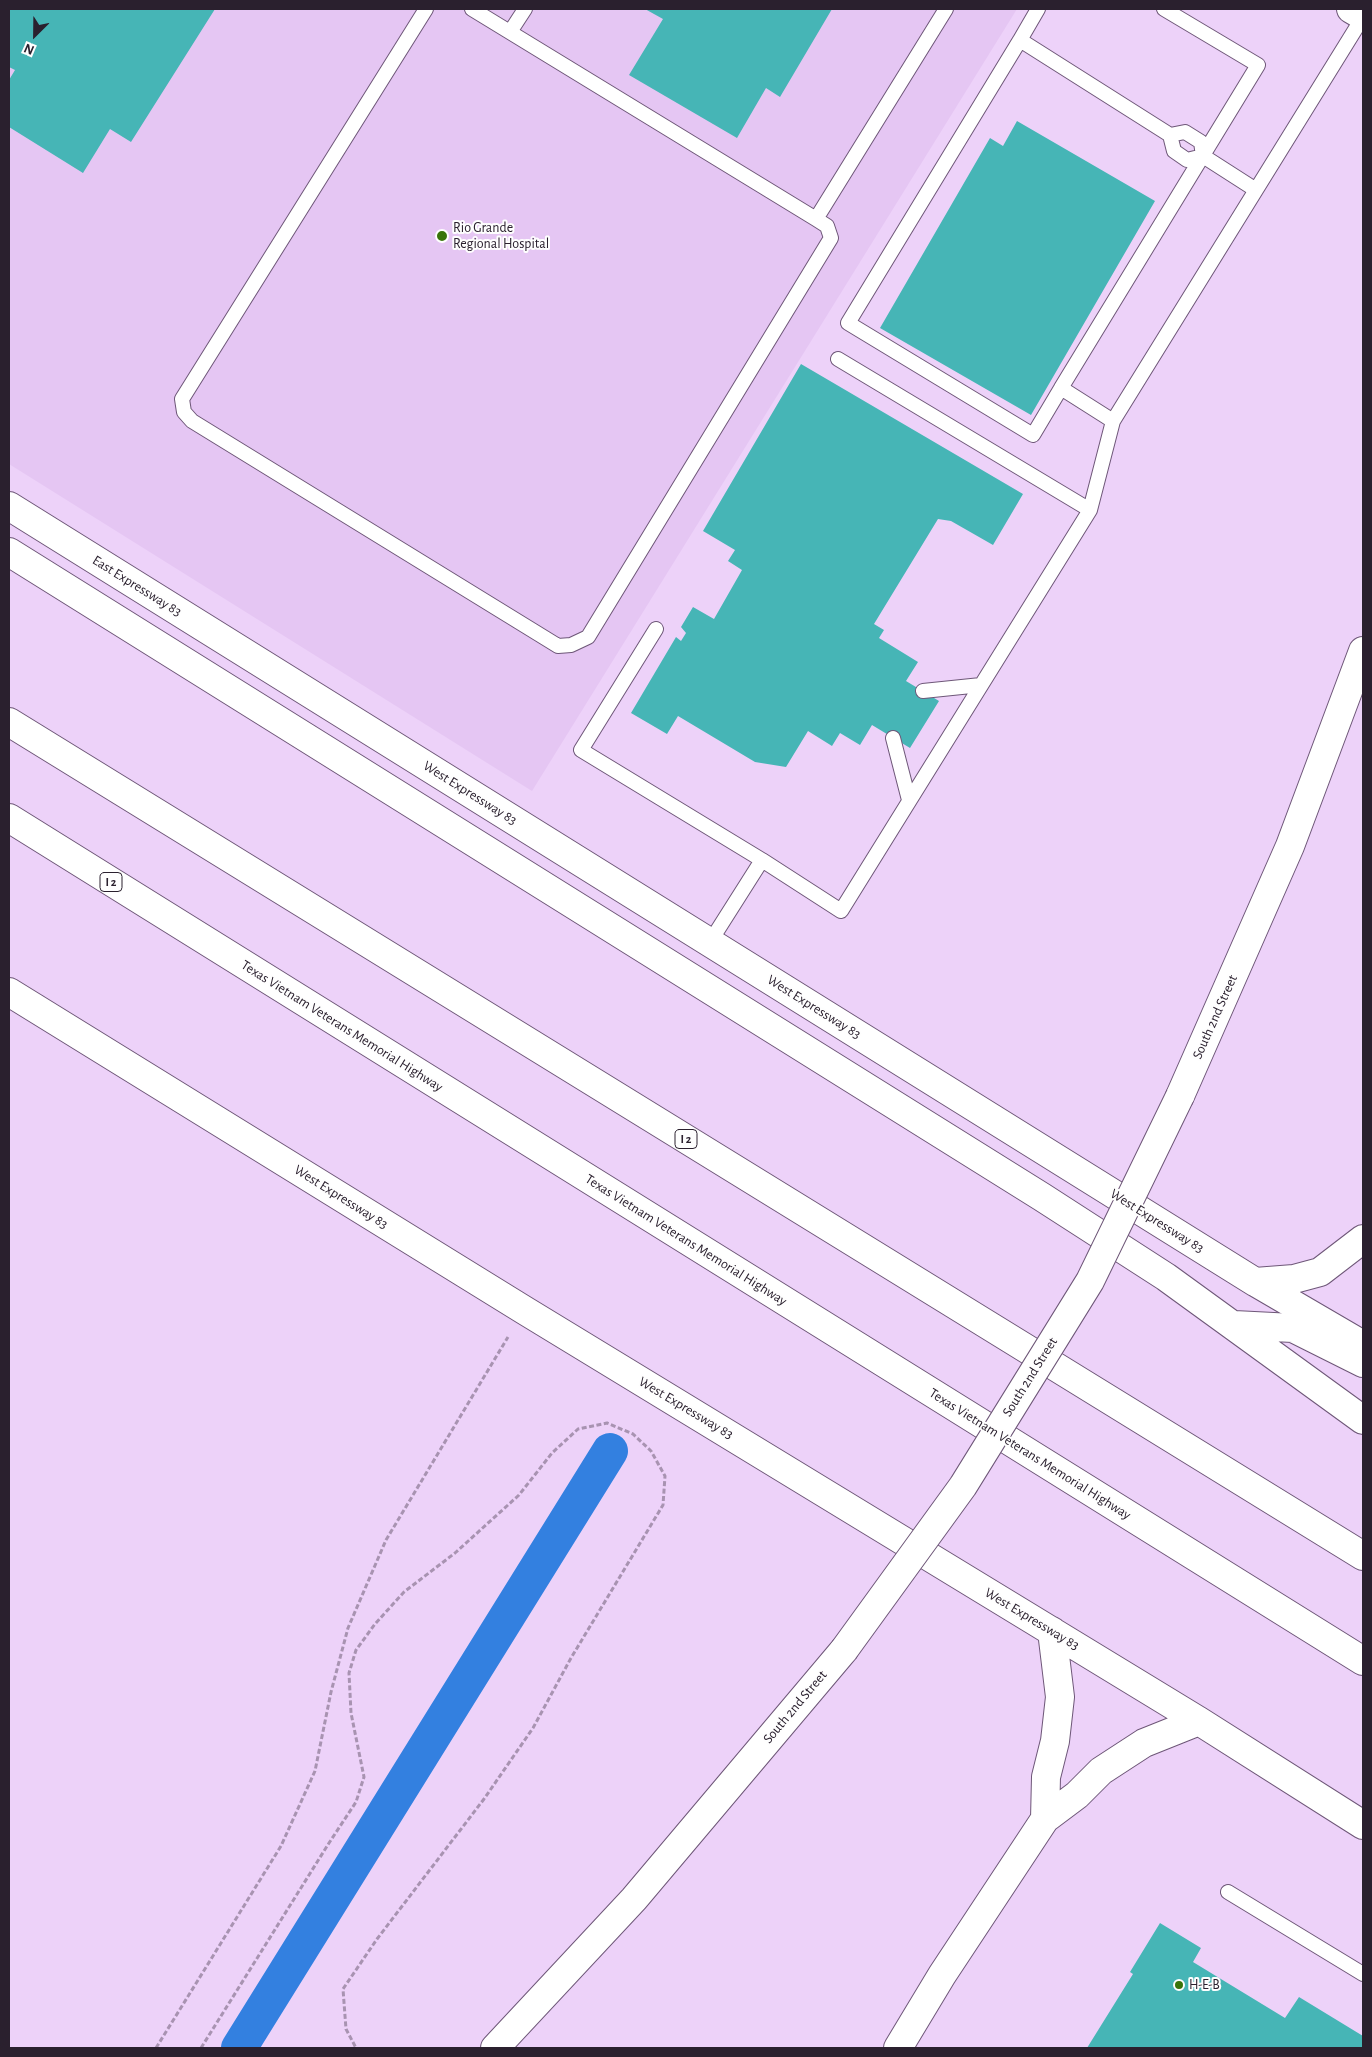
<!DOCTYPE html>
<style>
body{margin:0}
#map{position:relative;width:1372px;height:2057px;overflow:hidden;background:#edd2f9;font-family:"Alegreya Sans",sans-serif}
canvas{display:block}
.frame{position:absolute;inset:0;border:10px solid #2a202e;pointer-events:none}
.north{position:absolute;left:10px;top:10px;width:50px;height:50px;-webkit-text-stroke:4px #fefefe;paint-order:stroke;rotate:203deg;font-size:14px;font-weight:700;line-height:20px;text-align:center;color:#2a202e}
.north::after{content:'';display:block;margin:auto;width:18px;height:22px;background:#2a202e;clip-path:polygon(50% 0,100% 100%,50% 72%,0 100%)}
</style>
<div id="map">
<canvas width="1372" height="2057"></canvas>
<div class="frame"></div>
<div class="north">N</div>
</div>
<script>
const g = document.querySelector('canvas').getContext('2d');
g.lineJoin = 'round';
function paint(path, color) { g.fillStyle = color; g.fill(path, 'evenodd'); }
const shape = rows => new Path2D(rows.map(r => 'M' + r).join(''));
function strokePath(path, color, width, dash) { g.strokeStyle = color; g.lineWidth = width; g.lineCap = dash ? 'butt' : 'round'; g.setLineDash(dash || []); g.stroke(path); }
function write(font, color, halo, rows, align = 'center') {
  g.font = font + ' "Alegreya Sans",sans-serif'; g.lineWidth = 4; g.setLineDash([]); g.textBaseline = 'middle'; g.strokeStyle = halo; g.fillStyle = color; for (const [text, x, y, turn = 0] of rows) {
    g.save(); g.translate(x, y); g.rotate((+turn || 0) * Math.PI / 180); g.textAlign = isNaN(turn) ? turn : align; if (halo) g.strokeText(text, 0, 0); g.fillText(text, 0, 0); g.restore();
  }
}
const built = shape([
 [9,9,1017,9,532,791,9,464]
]);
const canal = shape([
 [239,2048,610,1451]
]);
const building = shape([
 [9,9,215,9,131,142,110,129,83,173,9,127,9,80,15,70,9,67],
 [645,9,832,9,780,97,766,88,737,138,629,75,663,19],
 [1017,121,1155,201,1031,415,880,328,990,138,1003,146],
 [801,364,1023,494,993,545,951,521,938,519,874,624,884,630,879,638,918,662,906,681,939,701,910,748,872,725,860,745,840,733,832,746,808,731,786,767,755,762,678,716,667,734,631,713,676,637,681,641,686,633,681,627,693,607,714,619,742,570,728,561,735,550,703,531],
 [1160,1923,1201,1948,1193,1962,1285,2018,1299,1997,1363,2036,1363,2048,1087,2048,1133,1974,1130,1972]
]);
const path = shape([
 [156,2048,281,1846,315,1771,331,1692,348,1628,386,1540,508,1337],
 [201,2048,329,1843,356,1802,364,1777,351,1713,349,1673,356,1650,375,1624,404,1592,455,1553,519,1495,552,1453,578,1429,607,1423,633,1434,651,1451,665,1476,663,1505,571,1658,533,1728,484,1799,377,1939,343,1989,346,2029,356,2048]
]);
const service = shape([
 [426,9,182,399,184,412,192,421,558,646,571,645,588,637,831,238,827,226,816,219,472,9],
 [510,32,525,9],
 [1020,40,1038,9],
 [1170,135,1174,151,1187,160,1203,156],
 [816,219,946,9],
 [838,359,1090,510],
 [1061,388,1033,435,848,323,1020,40,1170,135,1185,132,1201,142,1203,156,1256,190],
 [1113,421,1061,388,1258,65,1164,9],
 [656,629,581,750,762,860,710,942],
 [923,691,981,685],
 [893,738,909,800],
 [762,860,841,911,1090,510,1113,421,1363,17],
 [1228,1892,1363,1974]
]);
const tertiary = shape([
 [1351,9,1363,16]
]);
const secondary = shape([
 [9,506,1255,1282,1363,1345],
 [9,992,524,1310,1199,1721,1363,1825],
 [1180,1096,1290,846,1363,651],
 [1255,1282,1294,1279,1320,1272,1363,1239],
 [1045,1819,1046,1777,1055,1741,1060,1697,1052,1631],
 [495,2048,634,1899,844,1650],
 [898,2048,942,1975,1045,1819,1077,1795,1101,1771,1144,1743,1199,1721]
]);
const motorway = shape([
 [9,552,1042,1197,1166,1277,1363,1420],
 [9,722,1363,1556],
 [9,818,1363,1661],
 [1234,1325,1293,1328,1363,1363]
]);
const secondaryBridge = shape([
 [844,1650,963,1486,1090,1281,1180,1096]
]);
const markers = [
 [442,236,6,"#387409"],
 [1179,1985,5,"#387409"]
];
const shields = [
 [111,882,22],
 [686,1139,22]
];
const shieldNames = [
 ["I 2",111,882],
 ["I 2",686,1139]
];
const poiNames = [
 ["Rio Grande",453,228],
 ["Regional Hospital",453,244],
 ["H-E-B",1189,1985]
];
const streetNames = [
 ["East Expressway 83",137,586,32],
 ["West Expressway 83",470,793,32],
 ["West Expressway 83",814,1007,32],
 ["South 2nd Street",1215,1017,-66],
 ["Texas Vietnam Veterans Memorial Highway",342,1026,32],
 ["West Expressway 83",341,1197,32],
 ["West Expressway 83",1157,1221,32],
 ["Texas Vietnam Veterans Memorial Highway",686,1240,32],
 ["South 2nd Street",1030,1377,-58],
 ["West Expressway 83",686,1408,31],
 ["Texas Vietnam Veterans Memorial Highway",1030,1454,32],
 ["West Expressway 83",1032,1619,31],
 ["South 2nd Street",795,1707,-50]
];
paint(built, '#e5c6f3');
strokePath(canal, '#3380e0', 36);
paint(building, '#46b5b6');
strokePath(service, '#6e5778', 16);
strokePath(tertiary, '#6e5778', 30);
strokePath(secondary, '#6e5778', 30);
strokePath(motorway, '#6e5778', 30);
strokePath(path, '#a893b1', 3, [5, 2.5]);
strokePath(service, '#fff', 14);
strokePath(tertiary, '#fff', 28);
strokePath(secondary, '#fff', 28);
strokePath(motorway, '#fff', 28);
strokePath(secondaryBridge, '#6e5778', 30, []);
strokePath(secondaryBridge, '#fff', 28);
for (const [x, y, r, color] of markers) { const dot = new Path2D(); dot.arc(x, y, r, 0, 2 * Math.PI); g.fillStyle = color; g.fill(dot); strokePath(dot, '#fefefe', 2); }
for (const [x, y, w] of shields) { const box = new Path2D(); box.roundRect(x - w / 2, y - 9.5, w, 19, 4); g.fillStyle = '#fefefe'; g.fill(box); strokePath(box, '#2a202e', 1); }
write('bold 12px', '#2a202e', null, shieldNames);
write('14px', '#2a202e', '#fefefe', poiNames, 'left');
write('14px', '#2a202e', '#fefefe', streetNames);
</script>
